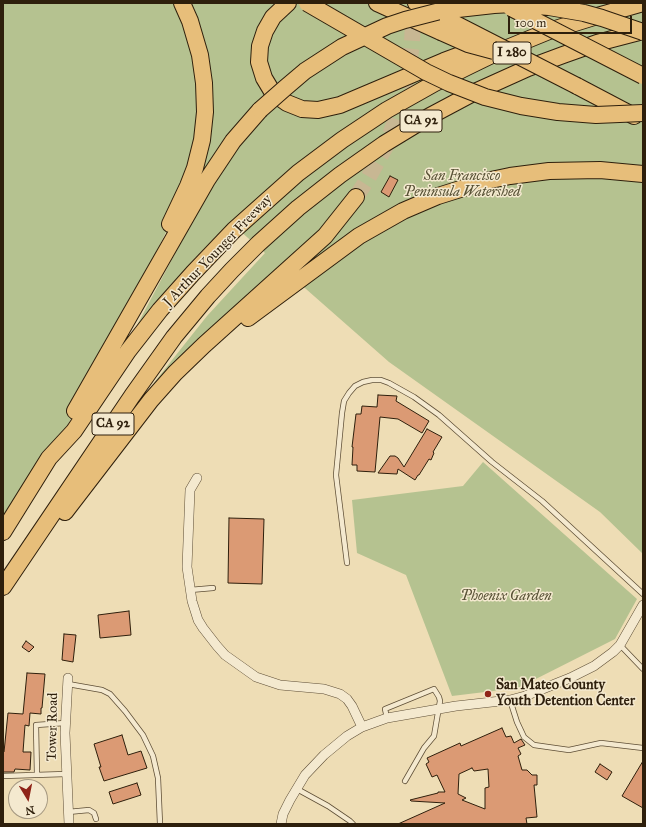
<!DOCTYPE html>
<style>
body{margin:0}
#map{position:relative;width:646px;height:827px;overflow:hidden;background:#eeddb5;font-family:"IM FELL Great Primer",serif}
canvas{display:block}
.frame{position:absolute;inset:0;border:4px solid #2e1f0c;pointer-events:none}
.north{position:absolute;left:8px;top:779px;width:40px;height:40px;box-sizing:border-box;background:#f4e9cf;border:1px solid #a59881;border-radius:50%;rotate:170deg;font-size:11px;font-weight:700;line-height:16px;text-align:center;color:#2e1f0c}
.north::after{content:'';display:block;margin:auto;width:14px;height:18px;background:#8f2418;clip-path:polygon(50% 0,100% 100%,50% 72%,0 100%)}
.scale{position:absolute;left:508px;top:16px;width:124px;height:18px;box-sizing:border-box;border:2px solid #2e1f0c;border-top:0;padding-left:5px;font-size:12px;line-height:14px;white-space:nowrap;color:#2e1f0c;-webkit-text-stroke:3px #f4e9cf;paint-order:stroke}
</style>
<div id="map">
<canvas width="646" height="827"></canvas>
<div class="frame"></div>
<div class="north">N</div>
<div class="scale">100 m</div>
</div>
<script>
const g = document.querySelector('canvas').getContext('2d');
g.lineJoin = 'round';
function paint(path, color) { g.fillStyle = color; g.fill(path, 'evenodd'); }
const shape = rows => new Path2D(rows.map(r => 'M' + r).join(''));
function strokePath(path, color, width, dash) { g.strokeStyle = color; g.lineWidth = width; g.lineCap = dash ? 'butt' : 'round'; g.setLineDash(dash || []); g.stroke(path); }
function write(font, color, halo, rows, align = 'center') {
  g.font = font + ' "IM FELL Great Primer",serif'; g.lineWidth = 3; g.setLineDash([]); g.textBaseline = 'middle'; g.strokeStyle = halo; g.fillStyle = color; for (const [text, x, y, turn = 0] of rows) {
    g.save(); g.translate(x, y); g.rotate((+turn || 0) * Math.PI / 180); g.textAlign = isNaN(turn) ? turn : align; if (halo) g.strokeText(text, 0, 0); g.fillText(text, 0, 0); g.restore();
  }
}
const green = shape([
 [3,3,643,3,643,554,600,512,389,362,281,267,218,322,153,384,207,316,265,253,230,222,193,260,135,329,204,199,173,218,90,385,49,458,3,532],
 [483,462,637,599,615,639,518,688,452,696,406,575,357,553,352,500,463,486]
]);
const building = shape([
 [390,176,398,180,389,197,381,192,390,176],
 [378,395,397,396,396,401,429,421,422,433,398,419,380,417,375,472,357,471,357,465,352,465,353,447,352,447,356,414,361,414,362,406,377,407,378,395],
 [427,429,442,437,433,452,434,453,431,460,429,459,419,475,418,475,415,480,398,469,397,474,378,473,390,456,395,456,398,458,404,467,427,429],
 [229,518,264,519,262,584,228,583,229,518],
 [129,611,131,635,100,638,98,615,129,611],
 [64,634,76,635,73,662,62,660,64,634],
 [26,641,34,647,29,652,22,647,26,641],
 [27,673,45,674,42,708,41,708,41,714,30,713,29,726,25,725,23,752,31,752,30,770,15,769,14,772,3,772,3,752,4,752,8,713,23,714,27,673],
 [502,728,506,737,511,736,514,743,521,739,525,745,518,748,521,754,518,756,522,770,527,770,532,775,537,775,537,785,534,785,537,817,526,818,527,824,398,824,445,803,411,801,410,800,438,793,438,792,445,792,437,775,432,777,426,764,429,762,427,758,460,743,461,746,502,728],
 [472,768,474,771,488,769,489,787,485,788,485,809,462,800,466,798,458,794,459,774,472,768],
 [122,735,128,755,141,751,147,768,104,781,99,767,101,767,94,744,122,735],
 [643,761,643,808,622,796,643,761],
 [600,764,612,772,607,780,595,772,600,764],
 [137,783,141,795,113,804,109,792,137,783]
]);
const highwayTunnel = shape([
 [356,197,367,180,386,146,400,107,409,67,412,42,414,7]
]);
const lane = shape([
 [347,563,336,475,342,413,344,401,349,393,355,386,363,382,372,380,381,380,389,383,414,397,439,415,492,462,542,501,643,594],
 [190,590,213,588],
 [620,645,643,669],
 [68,684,102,690,110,694,125,711,143,735,153,756,158,778,160,824],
 [510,700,517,722,524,737,534,745,569,750,601,743,643,748],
 [387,718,385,709,434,689,439,697,440,701,434,736,424,748,405,781],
 [37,775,36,725,65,723],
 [3,776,66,774],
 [297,789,328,806,350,821,353,824],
 [68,812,89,810,94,813,96,819]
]);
const street = shape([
 [197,478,190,490,187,567,192,601,198,620,203,628,217,646,225,655,256,677,280,685,324,689,340,694,347,699,352,706,362,727],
 [68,678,65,733,69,824],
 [281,824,283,814,290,800,305,775,324,755,347,736,362,727,387,718,456,706,510,700,525,696,570,678,594,666,613,652,620,645,643,605]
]);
const highway = shape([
 [288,3,273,17,265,31,260,46,259,62,264,78,273,93,287,103,302,109,318,110,340,105,444,61,487,45],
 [377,3,441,32],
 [416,3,443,17],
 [577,86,634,116],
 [170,224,188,186,195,168,202,140,205,112,204,83,200,55,190,21,182,3],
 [248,318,359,236,403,211,438,196,486,181,510,176,549,171,600,170,643,174],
 [75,411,207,180,233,141,260,110],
 [65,512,151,400,175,373,204,345,325,236,356,197],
 [3,532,49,458,74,431,128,351,160,310,193,273,234,230,298,173,342,140,387,110,435,83,467,67,500,51,549,31,594,17,643,3],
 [3,587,132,396,174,337,208,296,232,270,258,244,298,208,340,175,384,144,430,116,477,91,528,68,563,55,597,43,643,31]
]);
const highwayBridge = shape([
 [307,3,426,72,449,83,485,97,521,106,558,112,596,115,643,113],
 [511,8,643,76],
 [448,20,577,86],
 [441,32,468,44,494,51],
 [260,110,285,88,305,71,342,47,387,26,405,20,440,11,494,5,513,4,549,7,584,13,602,18,643,32]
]);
const markers = [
 [488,694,4,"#8f2418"]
];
const shields = [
 [512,53,38],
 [421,121,42],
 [113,424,42]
];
const shieldNames = [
 ["I 280",512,53],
 ["CA 92",421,121],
 ["CA 92",113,424]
];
const parkNames = [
 ["San Francisco",462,177],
 ["Peninsula Watershed",462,193],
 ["Phoenix Garden",506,597]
];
const streetNames = [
 ["J Arthur Younger Freeway",218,251,-46],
 ["Tower Road",53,727,-89]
];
const poiNames = [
 ["San Mateo County",496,686],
 ["Youth Detention Center",496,702]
];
paint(green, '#b5c290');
paint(building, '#db9a74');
strokePath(building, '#2e1f0c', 1);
strokePath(highwayTunnel, '#c8b793', 16, [16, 8]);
strokePath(lane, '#5e4e36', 6);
strokePath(street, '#5e4e36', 10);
strokePath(highway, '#2e1f0c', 18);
strokePath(lane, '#f4e9cf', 4.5);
strokePath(street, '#f4e9cf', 9);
strokePath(highway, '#e7be7a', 16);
strokePath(highwayBridge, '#2e1f0c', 18, []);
strokePath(highwayBridge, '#e7be7a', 16);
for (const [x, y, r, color] of markers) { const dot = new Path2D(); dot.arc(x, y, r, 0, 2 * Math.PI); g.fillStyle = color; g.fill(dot); strokePath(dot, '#f4e9cf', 1.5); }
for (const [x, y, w] of shields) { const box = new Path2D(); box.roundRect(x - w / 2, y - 11, w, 22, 3); g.fillStyle = '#f4e9cf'; g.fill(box); strokePath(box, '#2e1f0c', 1); }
write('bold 13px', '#2e1f0c', null, shieldNames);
write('italic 14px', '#565034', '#f4e9cf', parkNames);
write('14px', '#2e1f0c', '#f4e9cf', streetNames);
write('bold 14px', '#2e1f0c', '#f4e9cf', poiNames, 'left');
</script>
